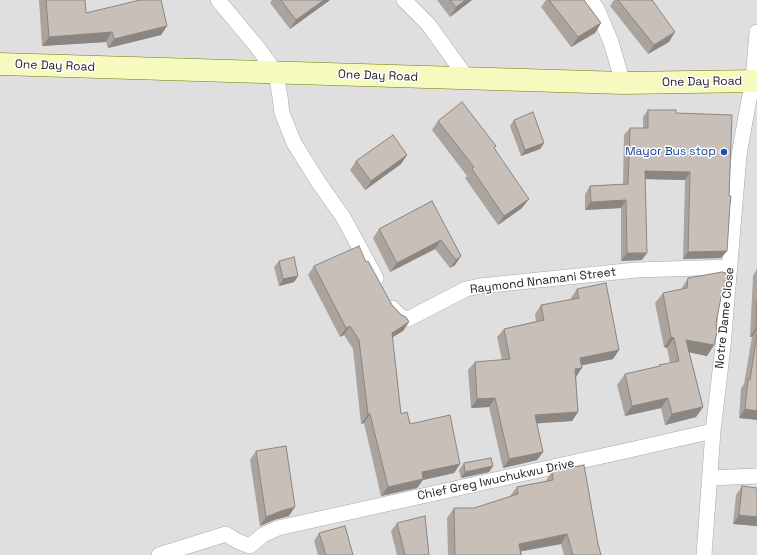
<!DOCTYPE html>
<style>
body{margin:0}
canvas{display:block;background:#f2efe9}
</style>
<canvas width="757" height="555"></canvas>
<script>
const g = document.querySelector('canvas').getContext('2d');
g.lineJoin = 'round';
function paint(path, color) { g.fillStyle = color; g.fill(path, 'evenodd'); }
const shape = rows => new Path2D(rows.map(r => 'M' + r).join(''));
function strokePath(path, color, width, dash) { g.strokeStyle = color; g.lineWidth = width; g.lineCap = dash ? 'butt' : 'round'; g.setLineDash(dash || []); g.stroke(path); }
function write(font, color, halo, rows, align = 'center') {
  g.font = font + ' "Space Grotesk",sans-serif'; g.lineWidth = 3; g.setLineDash([]); g.textBaseline = 'middle'; g.strokeStyle = halo; g.fillStyle = color; for (const [text, x, y, turn = 0] of rows) {
    g.save(); g.translate(x, y); g.rotate((+turn || 0) * Math.PI / 180); g.textAlign = isNaN(turn) ? turn : align; if (halo) g.strokeText(text, 0, 0); g.fillText(text, 0, 0); g.restore();
  }
}
const residential = shape([
 [0,0,757,0,757,555,0,555]
]);
const minor = shape([
 [218,0,258,48,276,73,280,97,282,113,294,143,319,183,343,217,376,278],
 [404,0,428,24,467,78],
 [591,0,597,9,611,42,623,83],
 [392,308,401,317,408,319,466,289,480,286,636,270,730,267],
 [709,478,757,476],
 [250,546,263,535,278,528,634,449,713,431],
 [159,555,226,534,237,541,250,546],
 [704,555,713,431,723,346,739,155,748,105,753,81,757,32]
]);
const secondary = shape([
 [0,64,623,83,757,81]
]);
const wall = shape([
 [39,0,85,0,86,13,167,26,161,35,108,48,106,42,42,46],
 [272,0,330,0,290,29,270,3],
 [437,0,472,0,450,17],
 [546,0,584,0,601,23,595,33,571,47,541,7],
 [614,0,652,0,669,42,648,54,610,6],
 [648,110,676,113,727,251,721,258,683,259,685,180,645,179,642,260,621,261,621,208,585,210,585,194,590,186,623,184,624,135,630,128,643,128,643,117],
 [514,120,544,143,540,149,521,156,510,126],
 [438,121,496,146,494,149,522,208,498,225,465,178,467,176,432,130],
 [407,155,401,164,365,190,350,170,356,161],
 [432,201,461,256,455,265,450,268,435,249,390,272,373,238,379,229],
 [279,261,298,276,294,282,279,286,274,267],
 [366,262,392,305,409,322,403,331,392,337,401,414,410,424,460,464,454,473,423,480,417,488,381,496,364,423,361,424,353,349,344,335,340,337,308,275,314,266],
 [757,269,757,420,750,419,739,418,741,388,744,384,752,337,750,337,753,276],
 [688,278,722,291,716,323,714,345,707,356,689,352,703,407,696,417,665,425,661,408,625,416,617,385,625,374,659,367,659,365,670,363,667,348,664,347,655,303,663,293,681,289],
 [577,289,619,350,613,359,582,365,576,377,578,412,572,421,537,423,543,452,537,460,503,468,489,407,471,408,468,370,475,362,502,360,497,337,504,329,536,321,535,314,541,305,572,300,571,298],
 [256,451,289,516,274,520,260,526,250,460],
 [464,463,493,466,489,472,461,478,459,470],
 [552,471,598,544,601,555,564,555,561,544,521,551,522,555,448,555,447,518,454,508,474,508,511,497,510,496,517,487,546,481],
 [742,486,757,526,733,524,736,495],
 [397,523,429,555,397,555,391,531],
 [319,533,353,555,318,555,314,541]
]);
const shadedWall = shape([
 [324,0,330,0,290,29,296,20],
 [466,0,472,0,450,17,456,7],
 [601,23,595,33,571,47,578,37],
 [167,26,161,35,108,48,114,39],
 [112,32,106,42,42,46,49,37],
 [675,32,669,42,648,54,654,45],
 [544,143,540,149,521,156,525,150],
 [407,155,401,164,365,190,371,181],
 [645,171,690,172,685,180,640,179],
 [529,199,522,208,498,225,504,216],
 [626,200,621,208,585,210,591,202],
 [441,240,435,249,390,272,397,263],
 [727,251,721,258,683,259,688,252],
 [627,253,647,253,642,260,621,261],
 [461,256,455,265,450,268,456,260],
 [298,276,294,282,279,286,283,279],
 [409,322,403,331,385,342,392,333],
 [350,326,344,335,340,337,346,328],
 [756,328,757,328,757,330,752,337,750,337],
 [671,337,674,338,667,348,664,347],
 [686,340,714,345,707,356,678,350],
 [619,350,613,359,574,367,580,358],
 [582,368,576,377,569,378,575,369],
 [495,398,489,407,471,408,477,399],
 [668,398,661,408,625,416,632,406],
 [703,407,696,417,665,425,672,414],
 [745,409,757,411,757,420,750,419,739,418],
 [578,412,572,421,529,424,535,415],
 [368,414,370,414,364,423,361,424],
 [543,452,537,460,503,468,509,459],
 [460,464,454,473,423,480,417,488,381,496,388,487,422,472],
 [493,466,489,472,461,478,465,472],
 [295,507,289,516,274,520,260,526,266,517,281,511],
 [739,515,757,517,757,526,733,524],
 [567,534,561,544,512,553,519,544]
]);
const building = shape([
 [46,0,85,0,86,13,140,0,161,0,167,26,114,39,112,32,49,37,46,0],
 [281,0,324,0,296,20,281,0],
 [450,0,466,0,456,7,450,0],
 [549,0,584,0,601,23,578,37,549,0],
 [618,0,652,0,675,32,654,45,618,0],
 [462,102,496,146,494,148,529,199,504,216,472,169,474,167,438,121,462,102],
 [648,110,676,110,676,113,732,115,729,196,731,196,730,205,727,251,688,252,690,172,645,171,647,253,627,253,626,200,591,202,590,186,628,184,630,128,648,128,648,110],
 [533,112,544,143,525,150,514,120,533,112],
 [393,135,407,155,371,181,356,161,393,135],
 [432,201,461,256,456,260,441,240,397,263,379,229,432,201],
 [359,246,366,262,368,261,392,305,401,315,406,317,409,322,392,333,401,414,407,412,410,424,450,415,460,464,422,472,423,479,388,487,370,414,368,414,359,340,350,326,346,328,314,266,359,246],
 [294,257,298,276,283,279,279,261,294,257],
 [722,272,726,273,725,286,723,287,716,323,717,331,714,345,686,340,703,407,672,414,668,398,632,406,625,374,660,366,659,365,679,361,674,338,671,337,663,293,687,288,688,278,722,272],
 [606,283,619,350,580,358,582,368,575,369,578,412,535,415,543,452,509,459,495,398,477,399,475,362,510,359,504,329,544,320,541,305,579,298,577,289,606,283],
 [757,302,757,328,756,328,757,302],
 [757,334,757,411,745,409,748,379,750,380,757,334],
 [286,446,295,507,281,511,266,517,256,451,286,446],
 [491,458,493,466,465,472,464,463,491,458],
 [584,465,598,544,601,555,573,555,567,534,519,544,521,555,455,555,454,508,474,508,518,494,517,487,553,480,552,471,584,465],
 [742,486,757,488,757,517,739,515,742,486],
 [425,516,429,555,405,555,397,523,425,516],
 [345,526,353,555,326,555,319,533,345,526]
]);
const markers = [
 [724,152,4,"#1a4fb4"]
];
const streetNames = [
 ["One Day Road",55,66,2],
 ["One Day Road",378,76,2],
 ["One Day Road",702,82,-1],
 ["Raymond Nnamani Street",543,281,-7],
 ["Notre Dame Close",725,318,-84],
 ["Chief Greg Iwuchukwu Drive",496,480,-12]
];
const transitNames = [
 ["Mayor Bus stop",716,152]
];
paint(residential, '#e0dfdf');
strokePath(minor, '#a9a9a9', 16);
strokePath(secondary, '#707d05', 23);
strokePath(minor, '#fff', 15);
strokePath(secondary, '#f7fabf', 22);
paint(wall, '#aba49e');
paint(shadedWall, '#8b8681');
paint(building, '#c7bfb8');
strokePath(building, '#8b8681', 1);
for (const [x, y, r, color] of markers) { const dot = new Path2D(); dot.arc(x, y, r, 0, 2 * Math.PI); g.fillStyle = color; g.fill(dot); strokePath(dot, '#fff', 1.5); }
write('12px', '#222', '#fff', streetNames);
write('12px', '#164399', '#fff', transitNames, 'right');
</script>
